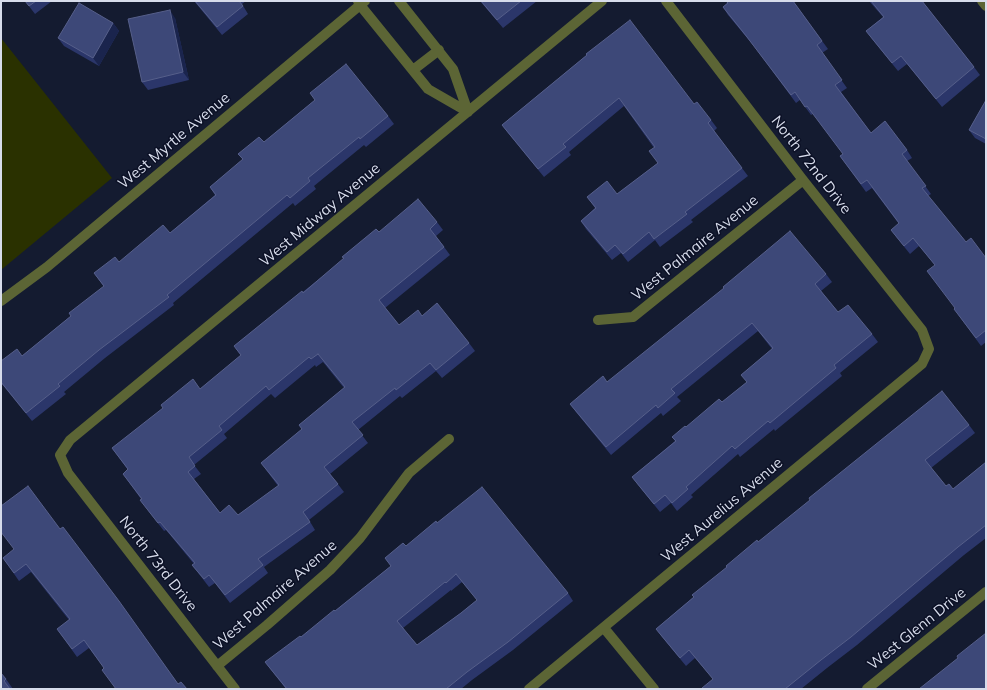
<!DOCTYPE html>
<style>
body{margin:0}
#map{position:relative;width:987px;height:690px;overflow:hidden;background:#141b30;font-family:Mulish,sans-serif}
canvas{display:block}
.frame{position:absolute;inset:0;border:2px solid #d7dceb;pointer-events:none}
</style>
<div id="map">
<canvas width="987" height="690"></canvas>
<div class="frame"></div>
</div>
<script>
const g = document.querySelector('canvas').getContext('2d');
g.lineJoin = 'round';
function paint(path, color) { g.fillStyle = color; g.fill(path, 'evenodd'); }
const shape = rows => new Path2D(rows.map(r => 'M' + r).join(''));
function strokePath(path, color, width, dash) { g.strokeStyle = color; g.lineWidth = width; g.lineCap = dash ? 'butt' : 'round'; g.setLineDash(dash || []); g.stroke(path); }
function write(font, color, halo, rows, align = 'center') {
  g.font = font + ' Mulish,sans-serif'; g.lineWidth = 3; g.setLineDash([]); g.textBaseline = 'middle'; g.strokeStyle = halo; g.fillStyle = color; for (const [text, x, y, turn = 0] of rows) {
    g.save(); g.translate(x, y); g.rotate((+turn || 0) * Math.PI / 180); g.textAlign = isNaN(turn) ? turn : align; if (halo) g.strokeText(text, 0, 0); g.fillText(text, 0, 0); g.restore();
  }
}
const green = shape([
 [1,38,112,178,1,270]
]);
const minor = shape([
 [358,1,360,5,428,89,468,112],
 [399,1,453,69,468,112],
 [982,1,986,6],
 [413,70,439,50],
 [1,301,47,267,365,1],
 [598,320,633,317,803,180],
 [604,628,654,689],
 [217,666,267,625,330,570,360,538,409,473,449,439],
 [235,689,68,473,60,455,70,440,602,1],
 [529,689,922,364,929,349,922,330,803,180,666,1],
 [867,689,986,592]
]);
const wall = shape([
 [25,1,52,1,35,14],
 [194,1,246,1,242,4,248,14,222,35],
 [480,1,537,1,503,28],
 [726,1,793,1,828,49,822,53,847,88,841,92,871,133,907,150,912,158,907,161,931,194,928,196,966,242,986,258,986,342,981,346,954,309,955,308,935,265,919,246,910,254,897,238,891,230,899,224,872,188,866,192,840,156,843,154,813,114,811,115,800,100,796,103,753,45,728,15,723,7,727,3],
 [869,1,922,1,974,67,980,75,942,107,907,64,898,71,872,39,866,31,883,17],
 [175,18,189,80,148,90,142,82],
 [113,23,119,31,99,66,64,46,58,38],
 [587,55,694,104,711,120,717,128,714,131,748,176,691,220,693,222,660,247,655,240,628,262,621,253,612,260,586,229,581,221,595,208,587,197,617,194,658,163,654,148,624,106,569,152,571,155,544,177,508,133,502,125],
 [310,93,388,116,394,124,366,147,364,145,314,186,316,189,295,206,293,203,173,303,174,305,105,358,64,392,66,394,32,421,1,383,1,361,22,356,71,316,104,287,94,273,119,262,170,233,215,195,210,187,243,160,238,154,264,142,315,100],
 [986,100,986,144,975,138,969,130],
 [437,222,443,230,436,236,450,255,385,308,399,325,422,316,469,343,475,351,442,378,436,371,402,398,400,396,358,430,368,443,330,474,344,492,309,520,315,530,264,567,268,573,230,603,215,583,209,587,192,565,194,564,166,530,164,531,146,508,140,500,141,499,123,474,128,470,112,448,200,389,241,356,234,346,379,232],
 [323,362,344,388,299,425,302,429,261,463,278,486,238,515,220,513,194,479,201,474,194,465,227,438,224,434,271,394,275,398,315,365,316,367],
 [826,274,832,282,821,291,838,312,872,334,878,342,840,373,842,376,775,431,774,429,740,457,738,454,691,495,693,497,677,511,671,503,660,512,638,485,632,477,675,441,672,437,722,402,747,382,741,375,772,349,758,331,677,397,681,401,663,416,661,413,611,455,576,412,570,404,607,382],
 [969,425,975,433,931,468,946,486,953,489,986,462,986,538,964,555,857,645,827,668,801,689,703,689,713,679,695,658,686,666,662,637,656,629,758,542],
 [437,523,568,593,573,601,513,650,472,680,461,689,286,689,271,670,265,662,301,637,335,611,391,566,385,558,406,546],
 [462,582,477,600,461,613,417,645,403,628,451,590,451,591],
 [60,529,178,684,187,689,104,668,89,648,77,657,57,629,69,620,31,572,19,581,3,558],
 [1,673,6,679,13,689,1,689]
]);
const shadedWall = shape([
 [170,10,175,18,189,80,183,72],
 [113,23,119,31,99,66,93,58]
]);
const building = shape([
 [25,1,36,1,29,6,25,1],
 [195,1,239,1,243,6,217,27,195,1],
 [481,1,521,1,497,20,481,1],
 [726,1,793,1,822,41,817,45,842,80,835,85,871,133,885,121,907,150,902,154,926,186,922,188,966,242,971,238,986,258,986,330,976,338,954,309,955,308,927,271,935,265,913,238,904,246,891,230,899,223,867,180,861,184,840,156,843,154,807,106,805,107,795,92,791,95,747,37,723,7,728,3,726,1],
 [871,1,922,1,974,67,936,99,901,56,892,63,866,31,884,17,871,1],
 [79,3,113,23,93,58,58,38,79,3],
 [170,10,183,72,142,82,128,19,170,10],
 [630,20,694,104,697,102,711,120,708,123,742,168,685,212,687,214,654,239,649,232,623,254,615,245,607,252,581,221,596,208,587,197,607,181,617,194,658,163,649,151,655,147,619,98,563,144,566,147,538,169,502,125,587,55,586,54,630,20],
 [346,64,388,116,360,139,359,137,308,178,310,181,290,198,287,195,167,295,169,297,99,350,58,384,60,386,26,413,1,382,1,361,17,349,22,356,71,316,69,313,104,286,94,273,115,257,119,262,163,225,170,233,216,195,210,187,243,159,238,154,259,137,264,142,315,100,310,93,346,64],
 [986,100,986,139,969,130,986,100],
 [418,199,437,222,430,229,444,247,379,300,399,325,418,310,422,316,437,303,469,343,436,370,430,363,396,390,395,388,352,422,363,435,324,467,338,484,303,512,310,522,258,559,263,565,225,595,209,575,204,579,192,565,195,563,160,522,158,523,140,500,142,499,123,474,128,469,112,448,163,408,161,405,193,379,200,389,241,355,234,346,302,291,303,293,344,258,342,257,376,229,379,232,418,199],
 [318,354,345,387,299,425,302,429,261,463,279,485,238,515,229,505,220,513,188,472,195,466,189,457,222,430,219,426,266,386,269,390,309,357,311,359,318,354],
 [790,231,826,274,815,284,838,312,848,305,872,334,834,365,836,368,770,423,768,421,735,449,732,446,686,487,688,489,672,503,665,495,654,504,632,477,676,441,672,437,685,426,686,427,719,399,722,402,747,382,741,375,773,348,752,323,671,389,675,393,658,408,656,405,606,447,570,404,603,376,607,382,724,288,723,287,790,231],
 [942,391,969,425,925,460,946,486,949,484,953,489,986,462,986,525,958,547,851,637,821,660,785,689,703,689,702,688,713,679,689,650,680,658,656,629,694,597,692,595,727,567,726,566,757,540,758,542,810,500,809,498,942,391],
 [28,486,60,529,63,527,119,601,178,684,181,682,187,689,116,689,102,670,104,668,84,640,72,649,57,629,70,619,26,564,14,573,3,558,14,549,1,532,1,506,28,486],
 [482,487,568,593,508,642,467,672,446,689,287,689,265,662,300,636,301,637,334,610,335,611,391,566,385,558,403,543,406,546,436,521,437,523,482,487],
 [456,574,477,600,461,613,417,645,397,621,445,582,446,583,456,574],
 [986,633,986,689,919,689,958,658,957,656,986,633],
 [1,673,6,679,4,681,10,689,1,689,1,673]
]);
const streetNames = [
 ["West Myrtle Avenue",174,141,-40],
 ["North 72nd Drive",811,165,52],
 ["West Midway Avenue",320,215,-40],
 ["West Palmaire Avenue",695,248,-39],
 ["West Aurelius Avenue",722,510,-40],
 ["North 73rd Drive",158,564,52],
 ["West Palmaire Avenue",275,595,-41],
 ["West Glenn Drive",917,629,-39]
];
paint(green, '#2a3100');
strokePath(minor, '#5c6535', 10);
paint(wall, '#2b366a');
paint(shadedWall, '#1a244d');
paint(building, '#3d4878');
strokePath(building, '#565f8a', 1);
write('15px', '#d7dceb', '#0c1126', streetNames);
</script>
